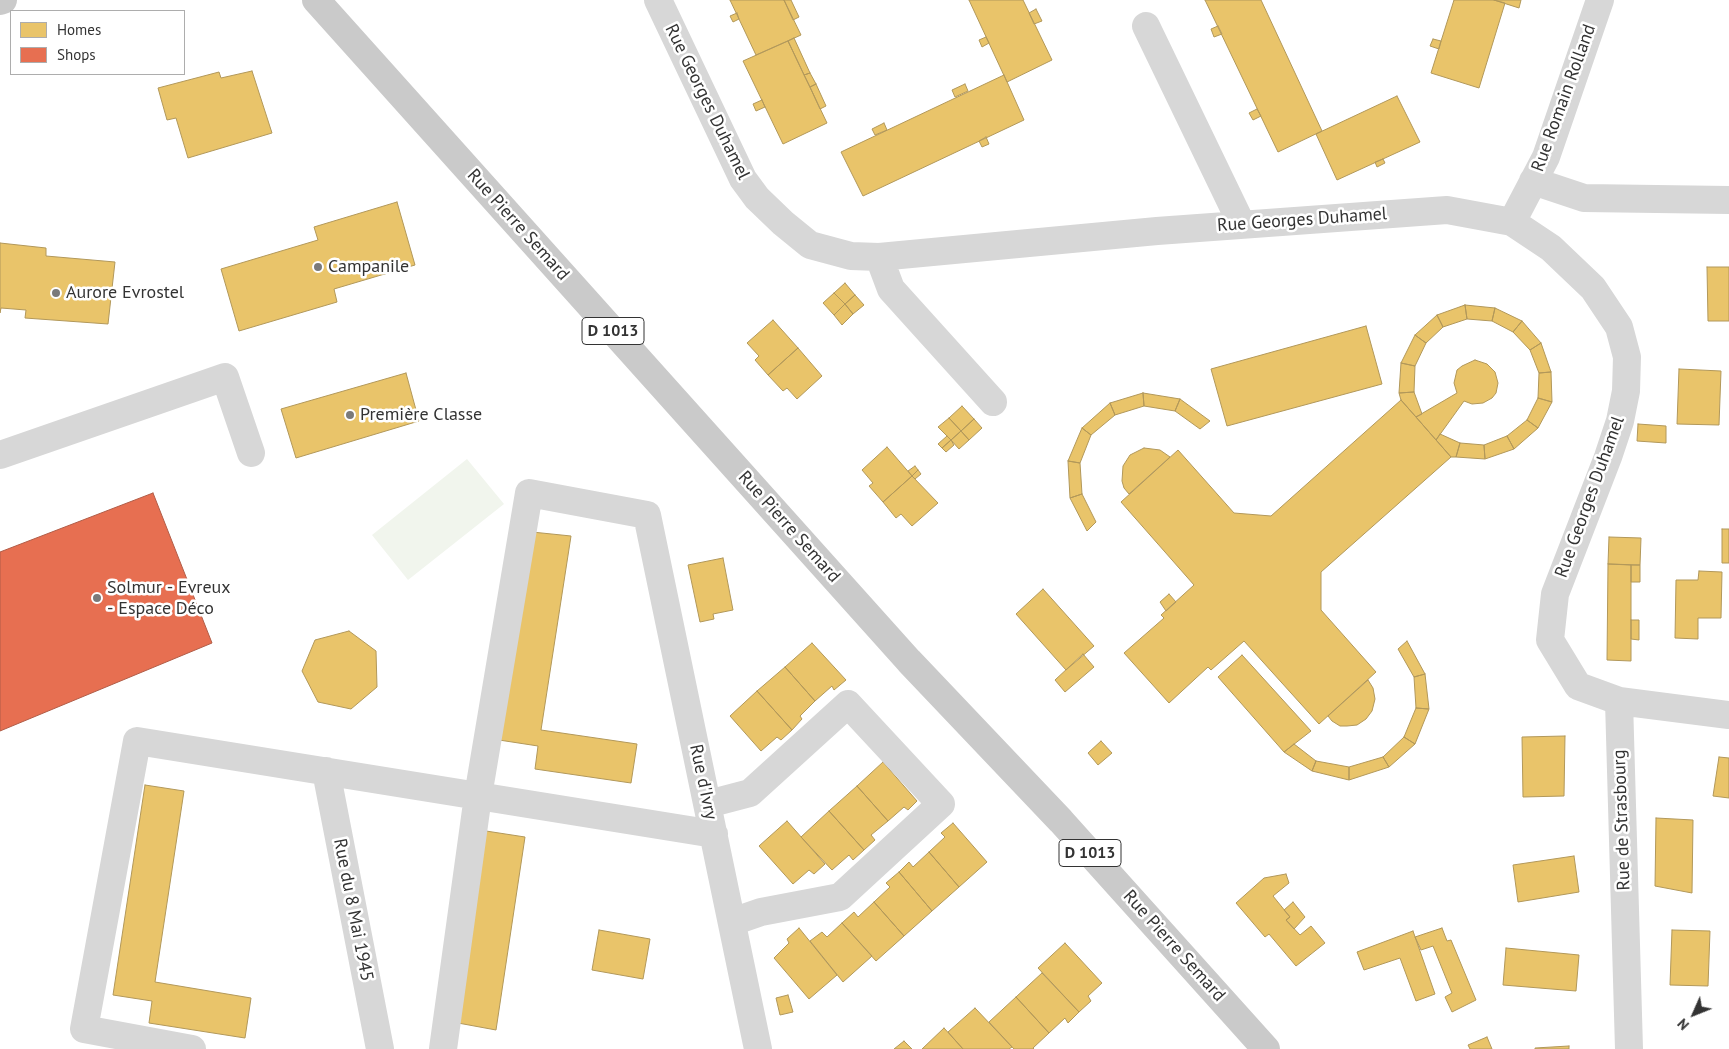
<!DOCTYPE html>
<meta charset="utf-8">
<style>
body{margin:0}
#map{position:relative;width:1729px;height:1049px;overflow:hidden;background:#fff;font-family:"PT Sans",sans-serif}
canvas{display:block}
.legend{position:absolute;left:10px;top:10px;width:175px;height:65px;box-sizing:border-box;background:#fff;border:1px solid #adadad;margin:0;padding:6px 9px;list-style:none;font-size:15px;color:#333}
.legend li{display:flex;align-items:center;gap:10px;height:25px}
.legend b{width:25px;border:1px solid #adadad}
.north{position:absolute;left:1669px;top:989px;width:50px;height:50px;-webkit-text-stroke:4px #fff;paint-order:stroke;rotate:226deg;font-size:14px;font-weight:700;line-height:20px;text-align:center;color:#333}
.north::after{content:'';display:block;margin:auto;width:18px;height:22px;background:#333;clip-path:polygon(50% 0,100% 100%,50% 72%,0 100%)}
</style>
<div id="map">
<canvas width="1729" height="1049"></canvas>
<ul class="legend">
<li><b style="height:14px;background:#e9c46a"></b>Homes</li>
<li><b style="height:14px;background:#e76f51"></b>Shops</li>
</ul>
<div class="north">N</div>
</div>
<script>
const g = document.querySelector('canvas').getContext('2d');
g.lineJoin = 'round';
function paint(path, color) { g.fillStyle = color; g.fill(path, 'evenodd'); }
const shape = rows => new Path2D(rows.map(r => 'M' + r).join(''));
function strokePath(path, color, width, dash) { g.strokeStyle = color; g.lineWidth = width; g.lineCap = dash ? 'butt' : 'round'; g.setLineDash(dash || []); g.stroke(path); }
function write(font, color, halo, rows, align = 'center') {
  g.font = font + ' "PT Sans",sans-serif'; g.lineWidth = 5; g.setLineDash([]); g.textBaseline = 'middle'; g.strokeStyle = halo; g.fillStyle = color; for (const [text, x, y, turn = 0] of rows) {
    g.save(); g.translate(x, y); g.rotate((+turn || 0) * Math.PI / 180); g.textAlign = isNaN(turn) ? turn : align; if (halo) g.strokeText(text, 0, 0); g.fillText(text, 0, 0); g.restore();
  }
}
const green = shape([
 [467,459,504,504,408,580,372,535]
]);
const homes = shape([
 [730,0,784,0,801,35,756,55,730,0],
 [784,0,791,0,799,17,793,20,784,0],
 [969,0,1023,0,1052,60,1007,82,969,0],
 [1205,0,1261,0,1322,131,1278,152,1205,0],
 [1454,0,1494,0,1505,3,1479,88,1431,73,1454,0],
 [1494,0,1521,0,1519,8,1494,0],
 [1036,9,1042,21,1034,24,1029,13,1036,9],
 [737,13,739,19,733,22,730,16,737,13],
 [1218,26,1222,34,1214,37,1211,29,1218,26],
 [986,37,989,43,982,47,979,40,986,37],
 [794,38,810,73,804,75,788,41,794,38],
 [1433,39,1441,41,1439,49,1430,46,1433,39],
 [788,41,827,123,783,144,743,61,788,41],
 [252,71,272,133,188,158,176,118,167,120,158,88,219,72,221,78,252,71],
 [810,73,816,84,810,87,804,75,810,73],
 [1004,75,1024,120,863,196,841,152,1004,75],
 [816,84,826,106,820,109,810,87,816,84],
 [965,84,968,91,955,97,952,90,965,84],
 [1397,96,1420,142,1337,180,1316,134,1397,96],
 [762,100,765,107,756,111,753,104,762,100],
 [1257,109,1261,116,1253,120,1249,113,1257,109],
 [884,123,887,130,875,135,872,129,884,123],
 [986,137,989,144,982,147,979,141,986,137],
 [1383,159,1385,163,1377,167,1375,162,1383,159],
 [397,202,415,265,334,289,337,302,239,331,221,269,318,240,314,227,397,202],
 [0,243,46,248,46,256,115,262,108,324,25,318,26,310,1,308,0,313,0,243],
 [1707,267,1729,267,1729,321,1708,321,1707,267],
 [845,283,855,295,845,304,834,293,845,283],
 [834,293,845,304,834,315,823,303,834,293],
 [855,295,864,305,853,314,845,304,855,295],
 [845,304,853,314,842,325,834,315,845,304],
 [1465,305,1495,308,1492,321,1467,319,1465,305],
 [1465,305,1467,319,1443,327,1437,315,1465,305],
 [1495,308,1522,321,1513,332,1492,321,1495,308],
 [1437,315,1443,327,1426,343,1415,335,1437,315],
 [773,320,798,348,768,375,755,360,759,356,747,343,773,320],
 [1522,321,1541,343,1530,350,1513,332,1522,321],
 [1366,326,1382,384,1227,426,1211,369,1366,326],
 [1415,335,1426,343,1415,366,1401,363,1415,335],
 [1541,343,1551,372,1539,373,1530,350,1541,343],
 [798,348,822,376,797,399,787,388,783,391,768,375,798,348],
 [1475,360,1487,364,1495,372,1498,383,1496,393,1492,398,1483,403,1472,404,1464,401,1436,440,1416,417,1457,393,1454,383,1457,370,1462,366,1475,360],
 [1401,363,1415,366,1414,392,1399,393,1401,363],
 [1679,369,1721,371,1719,425,1677,424,1679,369],
 [1551,372,1552,402,1538,398,1539,373,1551,372],
 [406,373,419,421,296,458,281,409,406,373],
 [1414,392,1422,414,1416,417,1401,400,1399,393,1414,392],
 [1143,393,1180,399,1175,411,1144,406,1143,393],
 [1143,393,1144,406,1115,415,1110,403,1143,393],
 [1538,398,1552,402,1538,428,1527,420,1538,398],
 [1180,399,1210,421,1200,429,1175,411,1180,399],
 [1401,400,1451,457,1321,572,1321,610,1376,672,1319,724,1244,641,1211,670,1208,667,1169,703,1124,653,1164,618,1161,615,1194,585,1121,502,1178,450,1234,513,1271,516,1401,400],
 [1110,403,1115,415,1091,435,1082,428,1110,403],
 [962,406,974,419,961,431,949,418,962,406],
 [949,418,961,431,951,440,938,427,949,418],
 [974,419,982,428,969,440,961,431,974,419],
 [1527,420,1538,428,1514,449,1507,436,1527,420],
 [1638,424,1666,426,1666,443,1637,441,1638,424],
 [1082,428,1091,435,1080,463,1068,461,1082,428],
 [961,431,969,440,959,449,951,440,961,431],
 [1440,434,1460,443,1456,457,1451,457,1436,440,1440,434],
 [947,436,951,440,942,448,938,444,947,436],
 [1507,436,1514,449,1485,459,1484,445,1507,436],
 [951,440,954,445,946,452,942,448,951,440],
 [1460,443,1484,445,1485,459,1456,457,1460,443],
 [887,447,912,476,883,502,869,486,873,483,862,470,887,447],
 [1144,448,1160,450,1170,457,1129,494,1124,488,1122,481,1123,466,1130,455,1144,448],
 [1068,461,1080,463,1082,494,1070,498,1068,461],
 [915,466,918,470,912,476,908,471,915,466],
 [918,470,921,474,915,479,912,476,918,470],
 [912,476,938,503,912,526,901,514,896,518,883,502,912,476],
 [1082,494,1096,522,1087,531,1070,498,1082,494],
 [1722,529,1729,529,1729,563,1722,563,1722,529],
 [532,532,571,536,541,730,637,744,631,783,535,769,538,746,499,740,532,532],
 [1609,537,1641,538,1640,565,1608,564,1609,537],
 [723,558,733,610,713,614,714,619,700,622,688,565,723,558],
 [1608,564,1631,565,1631,661,1607,660,1608,564],
 [1631,565,1640,565,1640,582,1631,582,1631,565],
 [1699,571,1722,572,1721,618,1698,618,1698,639,1675,638,1676,580,1698,580,1699,571],
 [1043,589,1094,646,1066,670,1016,614,1043,589],
 [1169,594,1176,602,1166,611,1160,602,1169,594],
 [1631,620,1639,620,1639,640,1631,639,1631,620],
 [349,631,376,651,377,687,351,709,318,702,302,671,315,640,349,631],
 [1407,641,1425,674,1414,677,1398,649,1407,641],
 [812,643,846,680,834,690,832,686,815,701,785,667,812,643],
 [1083,654,1094,667,1065,692,1055,680,1083,654],
 [1242,655,1311,731,1284,752,1218,677,1242,655],
 [785,667,815,701,800,716,802,719,792,730,757,691,785,667],
 [1425,674,1429,709,1416,708,1414,677,1425,674],
 [1368,680,1373,688,1375,699,1372,711,1366,719,1357,725,1347,726,1340,726,1332,721,1328,716,1368,680],
 [757,691,792,730,781,740,777,737,761,751,730,716,757,691],
 [1416,708,1429,709,1415,744,1404,737,1416,708],
 [1565,736,1564,796,1523,797,1522,737,1565,736],
 [1404,737,1415,744,1389,767,1383,757,1404,737],
 [1101,741,1112,753,1098,765,1088,753,1101,741],
 [1294,744,1316,761,1312,771,1284,752,1294,744],
 [1383,757,1389,767,1349,780,1349,767,1383,757],
 [1719,757,1729,758,1729,798,1713,796,1719,757],
 [1316,761,1349,767,1349,780,1312,771,1316,761],
 [883,762,917,801,908,810,904,807,888,821,857,786,883,762],
 [145,785,184,791,155,982,251,998,245,1038,149,1023,152,1001,113,995,145,785],
 [857,786,888,821,871,835,875,840,864,850,829,811,857,786],
 [829,811,864,850,853,860,849,855,832,870,801,837,829,811],
 [1656,818,1693,820,1692,893,1655,886,1656,818],
 [787,821,825,864,814,874,809,870,793,884,759,846,787,821],
 [953,823,987,862,959,887,929,852,945,837,941,833,953,823],
 [486,831,525,837,496,1030,458,1023,486,831],
 [929,852,959,887,932,911,899,872,909,862,913,867,929,852],
 [1574,856,1579,892,1518,902,1513,865,1574,856],
 [899,872,932,911,904,936,874,902,890,887,886,883,899,872],
 [1286,874,1289,883,1273,896,1290,917,1286,920,1300,935,1311,926,1325,943,1296,966,1269,934,1265,937,1236,903,1264,878,1286,874],
 [874,902,904,936,876,961,842,923,854,912,858,917,874,902],
 [1293,902,1305,917,1294,929,1286,920,1290,917,1284,910,1293,902],
 [842,923,872,956,843,982,810,941,822,932,827,937,842,923],
 [799,928,837,975,809,999,774,958,789,943,787,939,799,928],
 [1442,928,1447,941,1451,940,1476,1000,1452,1012,1445,997,1452,993,1433,946,1421,950,1415,937,1442,928],
 [599,930,650,939,643,979,592,970,599,930],
 [1672,930,1710,931,1708,986,1670,985,1672,930],
 [1413,931,1435,994,1416,1001,1400,958,1364,970,1357,952,1413,931],
 [1065,943,1102,983,1088,996,1091,1001,1079,1012,1038,968,1065,943],
 [1506,948,1579,955,1576,991,1503,985,1506,948],
 [1042,973,1079,1012,1068,1023,1065,1018,1049,1033,1016,997,1042,973],
 [788,995,793,1012,780,1015,776,998,788,995],
 [1016,997,1049,1033,1033,1048,1034,1049,1014,1049,989,1022,1016,997],
 [975,1008,1012,1047,1009,1049,963,1049,948,1032,975,1008],
 [944,1028,963,1049,922,1049,944,1028],
 [1487,1037,1492,1049,1470,1049,1468,1045,1487,1037],
 [904,1041,912,1049,894,1049,904,1041],
 [1569,1046,1569,1049,1535,1049,1535,1048,1569,1046]
]);
const shops = shape([
 [153,493,212,643,0,731,0,552,153,493]
]);
const minor = shape([
 [658,0,743,179,757,198,783,223,810,245,851,256,879,257,1157,231,1447,210,1512,222,1551,248,1593,288,1619,327,1627,357,1626,391,1620,421,1608,457,1555,594,1550,640,1578,686,1619,701,1729,715],
 [1146,26,1242,225],
 [1533,181,1584,198,1729,200],
 [1512,222,1546,157,1600,0],
 [879,257,891,289,993,402],
 [0,455,225,377,251,453],
 [1619,701,1629,1049],
 [326,771,380,1049],
 [708,804,750,793,848,704,941,804,840,897,761,912,732,922],
 [192,1049,84,1029,137,741,714,834],
 [443,1049,478,796,529,493,647,515,758,1049]
]);
const major = shape([
 [316,0,909,661,1061,821,1266,1049],
 [0,1,3,0]
]);
const markers = [
 [318,267,5,"#7a7a7a"],
 [56,293,5,"#7a7a7a"],
 [350,415,5,"#7a7a7a"],
 [97,598,5,"#7a7a7a"]
];
const shields = [
 [613,331,62],
 [1090,853,62]
];
const shieldNames = [
 ["D 1013",613,331],
 ["D 1013",1090,853]
];
const streetNames = [
 ["Rue Romain Rolland",1564,98,-70],
 ["Rue Georges Duhamel",707,102,64],
 ["Rue Georges Duhamel",1302,220,-4],
 ["Rue Pierre Semard",518,225,48],
 ["Rue Georges Duhamel",1590,497,-70],
 ["Rue Pierre Semard",789,527,48],
 ["Rue d'Ivry",703,782,78],
 ["Rue de Strasbourg",1622,820,-92],
 ["Rue du 8 Mai 1945",353,910,79],
 ["Rue Pierre Semard",1174,946,48]
];
const poiNames = [
 ["Campanile",328,267],
 ["Aurore Evrostel",66,293],
 ["Première Classe",360,415],
 ["Solmur - Evreux",107,588],
 ["- Espace Déco",107,609]
];
paint(green, '#f1f5ed');
paint(homes, '#e9c46a');
strokePath(homes, '#b2985a', 1);
paint(shops, '#e76f51');
strokePath(shops, '#b15d48', 1);
strokePath(minor, '#d7d7d7', 28);
strokePath(major, '#cacaca', 28);
for (const [x, y, r, color] of markers) { const dot = new Path2D(); dot.arc(x, y, r, 0, 2 * Math.PI); g.fillStyle = color; g.fill(dot); strokePath(dot, '#fff', 2); }
for (const [x, y, w] of shields) { const box = new Path2D(); box.roundRect(x - w / 2, y - 13.5, w, 27, 4); g.fillStyle = '#fff'; g.fill(box); strokePath(box, '#333', 1); }
write('bold 16px', '#333', null, shieldNames);
write('18px', '#333', '#fff', streetNames);
write('18px', '#333', '#fff', poiNames, 'left');
</script>
